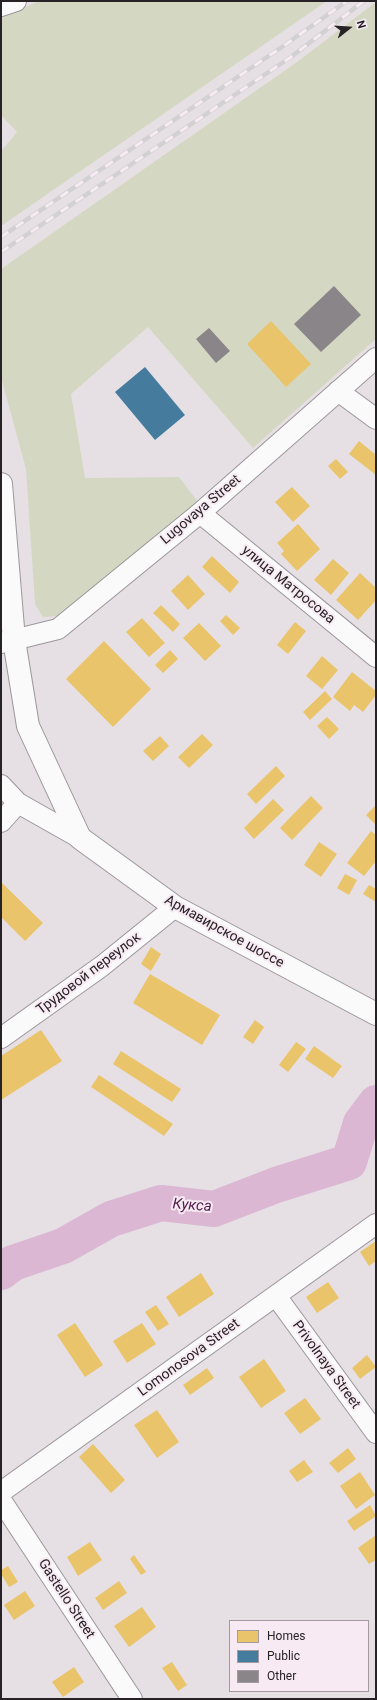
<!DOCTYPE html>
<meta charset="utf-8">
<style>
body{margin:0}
#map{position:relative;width:377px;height:1700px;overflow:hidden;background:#e6e0e5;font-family:Roboto,sans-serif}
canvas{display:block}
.frame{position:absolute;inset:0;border:2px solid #272226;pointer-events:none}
.legend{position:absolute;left:229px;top:1620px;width:140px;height:72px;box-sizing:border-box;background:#f7eaf3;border:1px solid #a49aa1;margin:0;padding:5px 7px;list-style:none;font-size:12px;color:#272226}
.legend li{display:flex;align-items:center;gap:8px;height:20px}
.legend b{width:20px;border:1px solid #a49aa1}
.north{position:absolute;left:329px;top:8px;width:40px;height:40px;-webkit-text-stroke:3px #f7eaf3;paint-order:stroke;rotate:73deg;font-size:11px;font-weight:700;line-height:16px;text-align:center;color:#272226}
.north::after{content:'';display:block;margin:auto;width:14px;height:18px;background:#272226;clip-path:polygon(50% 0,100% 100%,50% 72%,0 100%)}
</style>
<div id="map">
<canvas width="377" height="1700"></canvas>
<div class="frame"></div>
<ul class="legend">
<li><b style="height:11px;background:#e9c46a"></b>Homes</li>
<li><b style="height:11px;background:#457b9d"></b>Public</li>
<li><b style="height:11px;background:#8a8589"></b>Other</li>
</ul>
<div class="north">N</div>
</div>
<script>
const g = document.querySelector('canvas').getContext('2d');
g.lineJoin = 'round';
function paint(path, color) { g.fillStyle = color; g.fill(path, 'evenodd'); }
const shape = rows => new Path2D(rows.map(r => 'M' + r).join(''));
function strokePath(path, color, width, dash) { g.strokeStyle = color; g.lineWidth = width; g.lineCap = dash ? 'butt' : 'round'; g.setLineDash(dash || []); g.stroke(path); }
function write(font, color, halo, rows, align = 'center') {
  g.font = font + ' Roboto,sans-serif'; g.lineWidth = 4; g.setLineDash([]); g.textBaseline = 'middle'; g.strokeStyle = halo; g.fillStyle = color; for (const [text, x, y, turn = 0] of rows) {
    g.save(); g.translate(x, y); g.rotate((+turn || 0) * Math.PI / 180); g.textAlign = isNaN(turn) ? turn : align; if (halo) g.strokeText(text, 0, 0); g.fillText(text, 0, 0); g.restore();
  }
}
const green = shape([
 [39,1,327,1,1,226,1,151,17,132,1,115,1,18],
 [376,2,376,339,253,448,148,327,71,394,85,478,179,477,198,502,59,616,43,617,35,604,26,469,1,377,1,269,297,62]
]);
const homes = shape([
 [271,321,311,364,286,387,247,344],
 [359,441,376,455,376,475,349,454],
 [336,459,348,472,340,479,328,466],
 [292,487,310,506,293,522,275,502],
 [298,524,320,549,297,571,281,554,284,551,277,543],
 [212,556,239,582,230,593,202,567],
 [333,559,349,573,331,595,314,580],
 [360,573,376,588,376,600,358,620,336,600],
 [188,575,205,594,188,610,171,591],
 [161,605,180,624,173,632,153,613],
 [226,615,240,628,233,635,220,621],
 [142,618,165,643,149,657,126,632],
 [295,622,306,631,288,654,277,645],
 [199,623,221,646,205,661,183,638],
 [104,641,151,689,113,727,66,679],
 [170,650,178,659,163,673,155,665],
 [322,656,338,670,322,689,306,676],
 [352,672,376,691,376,695,363,712,354,705,350,711,333,697],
 [325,691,332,699,310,720,303,712],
 [327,717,339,729,329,739,317,726],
 [202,734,213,745,189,768,178,757],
 [160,736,169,746,153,761,143,751],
 [276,766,285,776,256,804,247,794],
 [311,796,323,808,292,840,280,828],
 [273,799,284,810,254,839,244,828],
 [376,805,376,825,366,815],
 [371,831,376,835,376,861,364,876,347,863],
 [319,842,337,854,321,877,304,865],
 [345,874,357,880,349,895,337,888],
 [1,882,43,923,25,941,1,917],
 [369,885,376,889,376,902,363,894],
 [151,947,161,954,151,971,141,964],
 [150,974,220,1015,202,1045,133,1003],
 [255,1020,264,1027,253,1044,243,1037],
 [41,1030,62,1061,1,1100,1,1056],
 [296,1042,306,1049,288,1072,279,1065],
 [314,1046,342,1066,333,1078,305,1059],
 [121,1051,181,1089,172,1102,113,1064],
 [99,1075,173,1124,164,1136,91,1087],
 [376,1241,376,1261,369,1266,360,1252],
 [201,1273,214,1294,179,1317,166,1297],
 [328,1282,339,1298,317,1313,306,1297],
 [156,1305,169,1324,158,1331,145,1312],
 [75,1323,103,1365,85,1377,57,1335],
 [142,1323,156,1344,127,1363,113,1341],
 [367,1355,376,1367,360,1379,352,1368],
 [264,1359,286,1391,261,1408,239,1377],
 [207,1368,214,1378,190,1395,183,1385],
 [305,1398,321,1419,300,1434,284,1413],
 [157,1410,179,1442,157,1458,134,1425],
 [93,1444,125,1480,111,1493,79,1457],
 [348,1448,356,1459,338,1473,329,1463],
 [304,1460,313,1472,297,1482,289,1471],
 [360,1472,375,1495,356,1509,340,1486],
 [370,1505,376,1516,354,1531,347,1521],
 [376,1535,376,1560,369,1564,358,1548],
 [90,1542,102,1560,78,1576,67,1557],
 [134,1555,146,1572,141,1575,130,1559],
 [8,1566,18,1582,9,1587,1,1574,1,1570],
 [119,1581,127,1593,103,1610,95,1598],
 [25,1591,35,1606,14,1620,4,1605],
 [142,1607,156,1627,129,1647,114,1626],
 [172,1662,187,1685,178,1691,162,1668],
 [74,1667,84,1682,63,1697,52,1682]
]);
const public = shape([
 [145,367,185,415,155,440,115,392]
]);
const river = shape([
 [1,1272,13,1263,63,1246,111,1219,161,1203,214,1209,276,1185,349,1162,361,1123,376,1103]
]);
const building = shape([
 [334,286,361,315,321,352,294,324],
 [209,328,230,351,216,363,196,339]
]);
const minor = shape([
 [1,6,16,1],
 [338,391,376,419],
 [200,513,376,657],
 [1,643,58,629,200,513,376,358],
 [1,785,18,803,80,838],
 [1,822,18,803],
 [1,1038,102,966,175,907],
 [276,1296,376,1433],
 [1,1492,376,1224],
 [1,1500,132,1699]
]);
const major = shape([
 [1,484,14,640,28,726,80,838,175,907,376,1014]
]);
const rail = shape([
 [1,237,282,47,347,1],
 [1,252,291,57,364,1]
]);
const streetNames = [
 ["Lugovaya Street",201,510,-40],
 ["улица Матросова",288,585,39],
 ["Армавирское шоссе",224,932,29],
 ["Трудовой переулок",89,974,-37],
 ["Lomonosova Street",189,1358,-36],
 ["Privolnaya Street",326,1365,54],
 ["Gastello Street",66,1599,57]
];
const waterNames = [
 ["Кукса",192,1206,4]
];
paint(green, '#d4d8c2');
paint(homes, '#e9c46a');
paint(public, '#457b9d');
strokePath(river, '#dbb7d3', 36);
paint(building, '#8a8589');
strokePath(minor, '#9b969a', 22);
strokePath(major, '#9b969a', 24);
strokePath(minor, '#fbfafb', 20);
strokePath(major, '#fbfafb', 22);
strokePath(rail, '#d2d0d1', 4.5);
strokePath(rail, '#f7eaf3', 3, [9]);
write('14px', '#272226', '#f7eaf3', streetNames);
write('italic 15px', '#521949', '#f7eaf3', waterNames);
</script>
